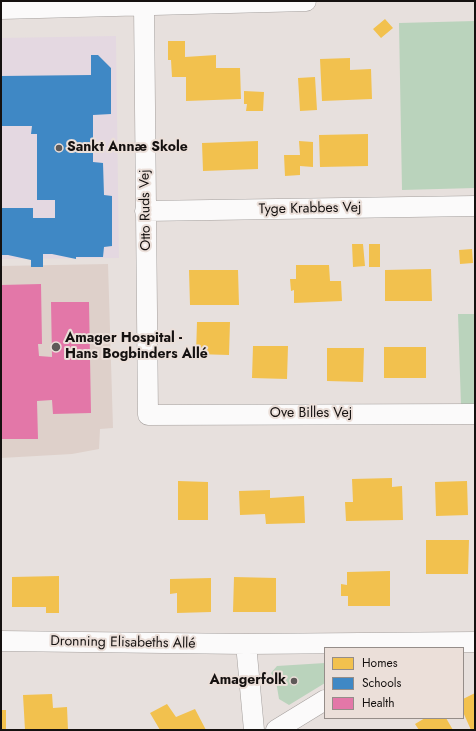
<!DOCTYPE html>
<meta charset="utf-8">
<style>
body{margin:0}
#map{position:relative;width:476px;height:731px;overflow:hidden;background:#e7e0dd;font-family:Jost,sans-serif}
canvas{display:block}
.frame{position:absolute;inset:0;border:2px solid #151110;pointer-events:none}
.legend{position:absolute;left:324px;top:647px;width:140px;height:72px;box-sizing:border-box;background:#ebdfd9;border:1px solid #958d89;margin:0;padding:5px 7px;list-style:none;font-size:12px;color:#151110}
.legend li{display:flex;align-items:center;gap:8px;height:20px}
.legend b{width:20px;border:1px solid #958d89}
</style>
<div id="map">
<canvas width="476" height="731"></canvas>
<div class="frame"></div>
<ul class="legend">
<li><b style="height:11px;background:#f2c14e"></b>Homes</li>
<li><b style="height:11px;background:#3f88c5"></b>Schools</li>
<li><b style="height:11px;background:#e377a8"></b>Health</li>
</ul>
</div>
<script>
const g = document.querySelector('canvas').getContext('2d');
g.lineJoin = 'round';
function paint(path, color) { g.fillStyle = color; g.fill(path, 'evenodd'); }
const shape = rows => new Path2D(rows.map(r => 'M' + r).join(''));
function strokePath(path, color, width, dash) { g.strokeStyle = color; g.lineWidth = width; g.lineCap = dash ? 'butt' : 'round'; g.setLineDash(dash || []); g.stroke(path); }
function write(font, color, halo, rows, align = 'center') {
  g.font = font + ' Jost,sans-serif'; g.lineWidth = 4; g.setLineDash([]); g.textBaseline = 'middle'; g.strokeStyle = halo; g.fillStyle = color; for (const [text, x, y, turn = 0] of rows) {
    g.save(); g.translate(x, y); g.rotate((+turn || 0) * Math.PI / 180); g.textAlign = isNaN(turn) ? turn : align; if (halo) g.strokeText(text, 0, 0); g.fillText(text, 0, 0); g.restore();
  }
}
const built = shape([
 [108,264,113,428,100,429,99,449,72,454,1,458,1,266]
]);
const education = shape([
 [116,36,119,258,1,259,1,38]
]);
const green = shape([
 [475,21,475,188,402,190,399,23],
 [458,314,475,314,475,406,461,406],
 [325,663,325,683,289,705,279,699,276,681,271,673,277,666]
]);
const homes = shape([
 [385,19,393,28,381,38,373,29],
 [168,41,185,41,185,57,216,55,216,68,240,68,241,99,186,101,186,77,172,77,171,60,168,60],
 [350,58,350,70,371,69,372,99,322,101,320,59],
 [315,77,317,110,300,111,298,78],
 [244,91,264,92,263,111,246,111,247,104,244,104],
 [368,134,368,166,320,167,319,135],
 [258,141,258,169,203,171,202,143],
 [299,141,313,142,313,167,300,166,300,175,285,176,284,155,300,155],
 [352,244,363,244,365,266,353,267],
 [369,244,380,244,380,267,369,267],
 [472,249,473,263,460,264,459,250],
 [296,265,329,265,330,281,341,281,342,301,294,303,294,290,291,291,290,279,296,279],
 [431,269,432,301,385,301,385,270],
 [189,270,238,270,239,305,190,305],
 [197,322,230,322,229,355,196,354],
 [253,346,288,346,287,379,252,378],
 [384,347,426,347,426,378,384,378],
 [327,348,364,348,363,382,327,381],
 [392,478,392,487,402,486,403,520,346,521,345,502,353,502,352,479],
 [178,481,208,482,208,520,178,520],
 [467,481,468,515,436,516,435,482],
 [270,490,270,498,304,496,305,523,266,524,265,514,240,515,239,491],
 [426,540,469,540,468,574,426,574],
 [390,571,390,606,348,606,348,596,341,596,341,584,347,585,347,572],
 [59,576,59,613,46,613,46,607,12,607,12,577],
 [234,577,276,578,276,612,233,612],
 [211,578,211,612,177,613,177,593,170,594,170,579],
 [475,693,475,730,471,730,463,712,463,699],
 [52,694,53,708,67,707,68,730,25,730,23,695],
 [167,704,176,717,195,709,206,730,160,730,150,713],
 [1,710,6,710,6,730,1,730],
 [425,718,446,718,453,730,419,730,415,724]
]);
const schools = shape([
 [91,55,98,55,111,68,111,114,93,115,93,162,103,163,104,195,112,196,112,246,104,247,103,257,76,257,76,259,52,254,43,254,43,267,31,267,31,260,8,255,1,255,1,208,33,208,33,218,55,218,55,200,37,200,37,134,31,134,32,126,1,126,1,76,91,75]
]);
const health = shape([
 [41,284,42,344,38,344,39,356,52,357,51,302,89,302,91,413,53,414,52,400,37,401,38,439,1,439,1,285]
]);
const minor = shape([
 [144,5,148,415,475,414],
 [1,9,306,1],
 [145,211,475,206],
 [1,641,246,644],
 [254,730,246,644,475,642],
 [276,730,325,700]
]);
const markers = [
 [59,148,4,"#5e5958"],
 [56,347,5,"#5e5958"],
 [294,681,4,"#5e5958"]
];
const poiNames = [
 ["Sankt Annæ Skole",67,148],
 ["Amager Hospital -",65,339],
 ["Hans Bogbinders Allé",65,355],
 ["Amagerfolk",286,681,"right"]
];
const streetNames = [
 ["Tyge Krabbes Vej",310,209,-1],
 ["Otto Ruds Vej",146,210,-91],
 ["Ove Billes Vej",311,414],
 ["Dronning Elisabeths Allé",123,643,1]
];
paint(built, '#ded0ca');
paint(education, '#e4d8e1');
paint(green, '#bad3bc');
paint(homes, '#f2c14e');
paint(schools, '#3f88c5');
paint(health, '#e377a8');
strokePath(minor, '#a49f9d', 21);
strokePath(minor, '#fbfafa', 20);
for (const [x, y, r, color] of markers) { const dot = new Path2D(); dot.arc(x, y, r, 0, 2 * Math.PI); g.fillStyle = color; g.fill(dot); strokePath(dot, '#ebdfd9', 1.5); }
write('bold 14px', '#151110', '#ebdfd9', poiNames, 'left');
write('14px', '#151110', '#ebdfd9', streetNames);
</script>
